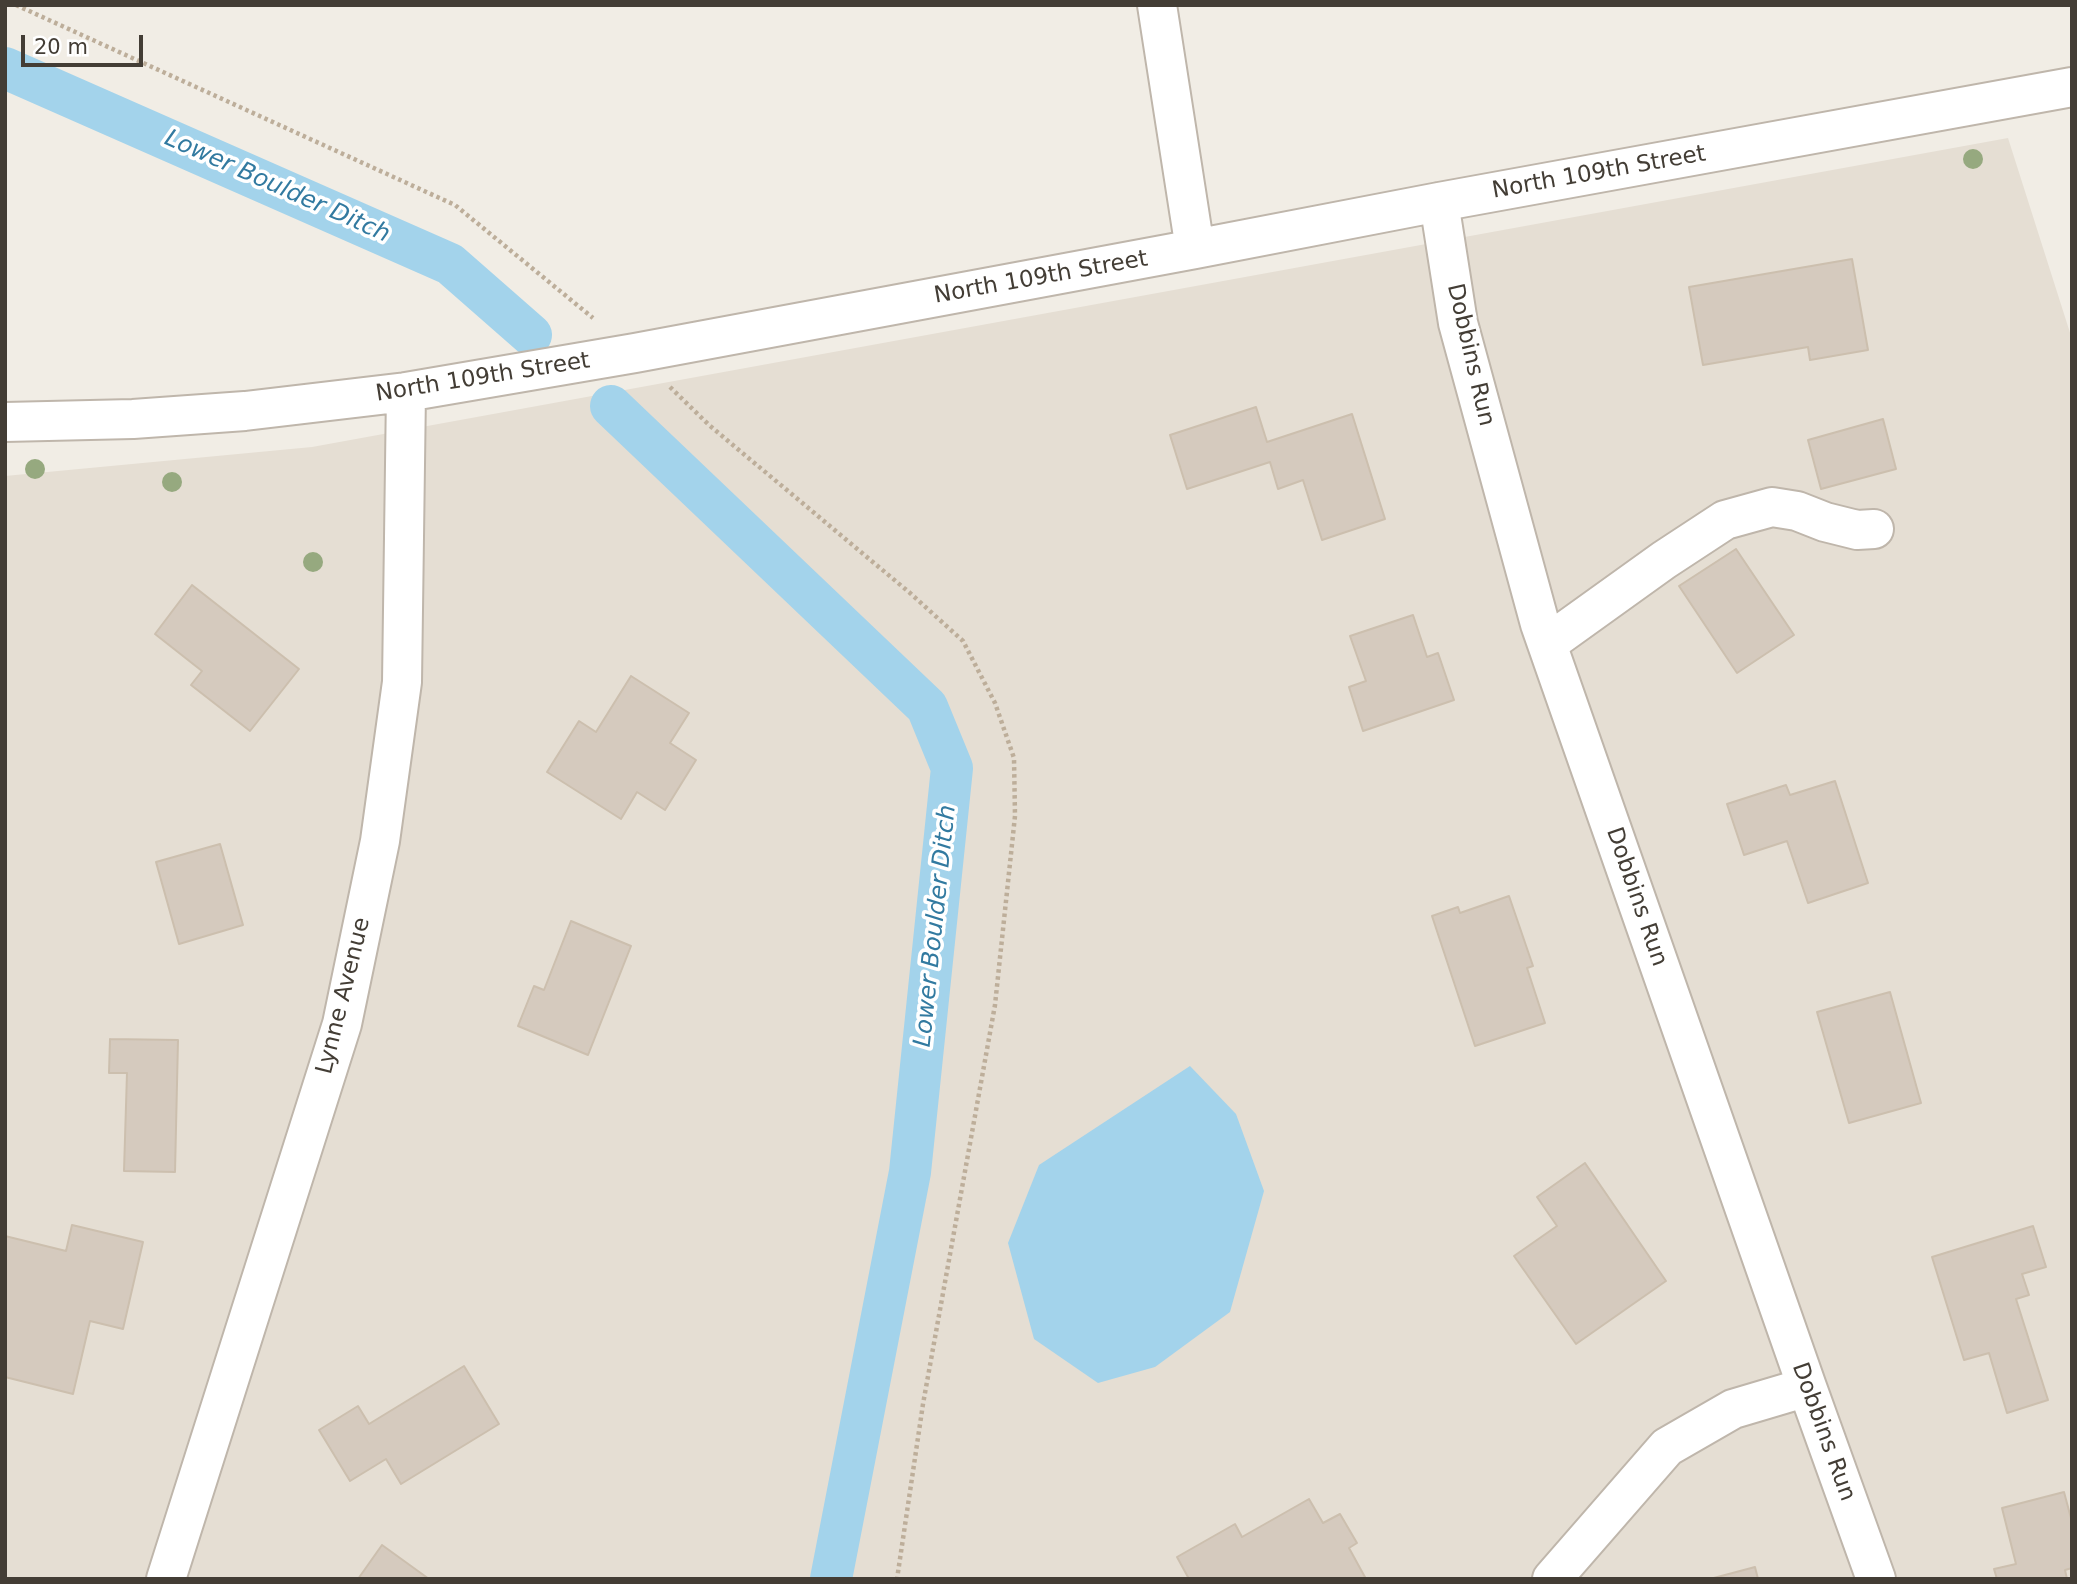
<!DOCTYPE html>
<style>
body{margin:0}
#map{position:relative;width:2077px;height:1584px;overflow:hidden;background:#f1ede5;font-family:"DejaVu Sans",sans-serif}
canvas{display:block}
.frame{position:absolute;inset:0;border:7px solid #433d35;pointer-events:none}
.scale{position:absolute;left:21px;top:35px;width:122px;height:32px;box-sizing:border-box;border:4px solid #433d35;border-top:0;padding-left:9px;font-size:21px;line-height:24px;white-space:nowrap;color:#433d35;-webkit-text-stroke:5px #fff;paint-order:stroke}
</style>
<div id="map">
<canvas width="2077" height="1584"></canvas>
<div class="frame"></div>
<div class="scale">20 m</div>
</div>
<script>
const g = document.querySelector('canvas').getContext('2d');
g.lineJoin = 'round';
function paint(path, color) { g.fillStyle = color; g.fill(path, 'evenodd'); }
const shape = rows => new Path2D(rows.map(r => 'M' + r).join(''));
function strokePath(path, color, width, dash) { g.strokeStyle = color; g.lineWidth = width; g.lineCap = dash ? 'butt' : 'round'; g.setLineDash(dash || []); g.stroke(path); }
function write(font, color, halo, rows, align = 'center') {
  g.font = font + ' "DejaVu Sans",sans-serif'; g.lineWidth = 7; g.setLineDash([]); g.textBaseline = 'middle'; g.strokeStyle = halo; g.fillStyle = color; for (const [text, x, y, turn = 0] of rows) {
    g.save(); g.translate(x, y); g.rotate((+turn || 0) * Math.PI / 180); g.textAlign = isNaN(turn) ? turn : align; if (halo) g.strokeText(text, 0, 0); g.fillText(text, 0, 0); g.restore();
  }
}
const residential = shape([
 [2008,138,2072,339,2072,1579,5,1579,5,476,312,447]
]);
const water = shape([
 [1190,1066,1236,1114,1264,1191,1230,1312,1155,1367,1098,1383,1034,1339,1008,1243,1039,1165]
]);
const canal = shape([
 [5,68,450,264,531,335],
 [611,406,927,707,952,768,910,1172,831,1579]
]);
const building = shape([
 [1852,259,1868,350,1810,360,1808,347,1703,365,1689,287,1852,259],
 [1256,407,1267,442,1352,414,1385,519,1322,540,1303,480,1278,489,1270,462,1187,489,1170,435,1256,407],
 [1883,419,1896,469,1821,489,1808,440,1883,419],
 [1736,549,1794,635,1737,673,1679,586,1736,549],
 [192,585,299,669,250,731,191,685,202,671,155,634,192,585],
 [1413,615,1427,657,1438,653,1454,700,1363,731,1349,687,1366,681,1350,636,1413,615],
 [631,676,689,713,670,743,696,760,665,810,637,792,621,819,547,772,579,721,596,732,631,676],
 [1835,781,1868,883,1808,903,1787,841,1744,855,1727,804,1786,785,1790,795,1835,781],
 [220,844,243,925,179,944,156,862,220,844],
 [1509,896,1533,966,1527,968,1545,1023,1475,1046,1432,916,1458,907,1460,913,1509,896],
 [571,921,631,946,588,1055,518,1026,534,986,544,990,571,921],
 [1890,992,1921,1103,1849,1123,1817,1012,1890,992],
 [110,1039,178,1040,175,1172,124,1171,127,1073,109,1073,110,1039],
 [1585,1163,1666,1281,1576,1344,1514,1256,1557,1226,1537,1197,1585,1163],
 [72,1225,143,1242,123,1329,90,1321,73,1394,5,1377,5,1236,66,1251,72,1225],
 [2033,1226,2046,1267,2022,1274,2029,1295,2016,1299,2048,1400,2007,1413,1989,1353,1964,1360,1932,1257,2033,1226],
 [464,1366,499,1424,401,1484,386,1459,350,1481,319,1430,358,1406,369,1424,464,1366],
 [2064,1492,2072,1522,2072,1568,2065,1570,2067,1579,1997,1579,1994,1569,2016,1564,2002,1508,2064,1492],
 [1309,1499,1323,1523,1340,1514,1357,1543,1349,1548,1366,1579,1189,1579,1177,1557,1235,1524,1242,1537,1309,1499],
 [382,1545,429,1579,358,1579,382,1545],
 [1755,1567,1758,1579,1710,1579,1755,1567]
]);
const path = shape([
 [16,5,455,205,593,318],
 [670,387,709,425,910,593,963,641,995,703,1014,758,1015,816,995,1005,923,1404,897,1579]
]);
const minor = shape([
 [1157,5,1195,249],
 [1439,202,1458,323,1540,624,1807,1387,1876,1579],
 [5,422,133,419,245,411,406,392,635,353,1195,249,1439,202,2072,87],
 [1547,644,1664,560,1725,520,1772,507,1797,511,1825,522,1857,530,1874,529],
 [166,1579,342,1024,380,841,402,682,406,392],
 [1552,1579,1667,1447,1733,1409,1807,1387]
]);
const trees = [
 [1973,159],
 [35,469],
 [172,482],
 [313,562]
];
const streetNames = [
 ["North 109th Street",1599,173,-10],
 ["North 109th Street",1041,278,-10],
 ["Dobbins Run",1470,355,77],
 ["North 109th Street",483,378,-9],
 ["Dobbins Run",1636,897,71],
 ["Lynne Avenue",344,996,-76],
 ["Dobbins Run",1823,1432,70]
];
const waterNames = [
 ["Lower Boulder Ditch",277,187,24],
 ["Lower Boulder Ditch",936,926,-84]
];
paint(residential, '#e5ded3');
paint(water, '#a3d3eb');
strokePath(canal, '#a3d3eb', 42);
paint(building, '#d5cabe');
strokePath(building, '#ccbfae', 2);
strokePath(minor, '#bfb6ab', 42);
strokePath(path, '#bdae9a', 4.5, [3.5, 3.5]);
strokePath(minor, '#fff', 38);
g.fillStyle = '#96a97f';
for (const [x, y] of trees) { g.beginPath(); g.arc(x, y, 10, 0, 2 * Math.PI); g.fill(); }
write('23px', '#433d35', '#fff', streetNames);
write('italic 24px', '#327aa0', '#fff', waterNames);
</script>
